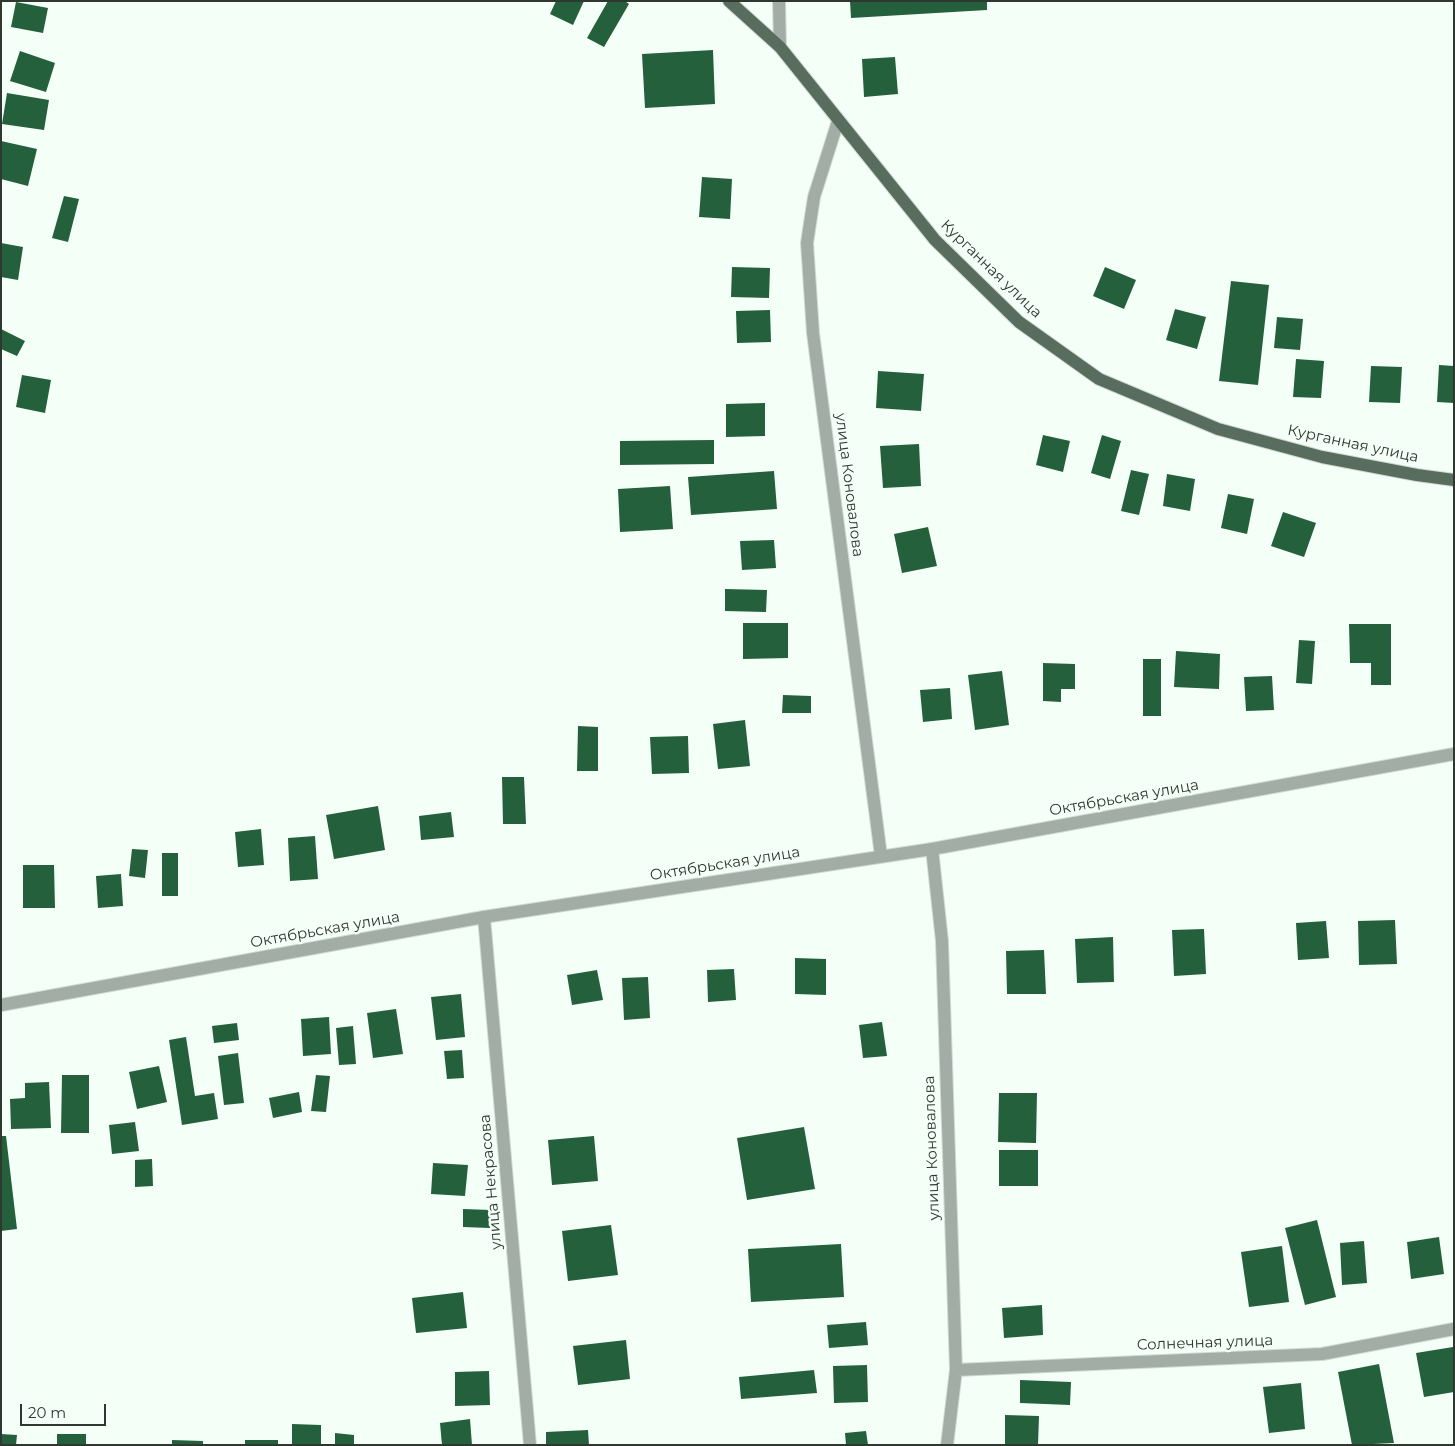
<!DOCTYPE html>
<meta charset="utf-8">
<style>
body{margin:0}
#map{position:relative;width:1455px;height:1446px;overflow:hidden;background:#f4fff7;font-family:Montserrat,sans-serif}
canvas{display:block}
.frame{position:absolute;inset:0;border:2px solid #2e3830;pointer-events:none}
.scale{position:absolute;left:20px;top:1404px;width:86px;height:22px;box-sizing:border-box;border:2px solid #2e3830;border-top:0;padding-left:6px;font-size:15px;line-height:18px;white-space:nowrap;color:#2e3830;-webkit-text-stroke:4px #f4fff7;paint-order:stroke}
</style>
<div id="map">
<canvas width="1455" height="1446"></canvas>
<div class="frame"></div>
<div class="scale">20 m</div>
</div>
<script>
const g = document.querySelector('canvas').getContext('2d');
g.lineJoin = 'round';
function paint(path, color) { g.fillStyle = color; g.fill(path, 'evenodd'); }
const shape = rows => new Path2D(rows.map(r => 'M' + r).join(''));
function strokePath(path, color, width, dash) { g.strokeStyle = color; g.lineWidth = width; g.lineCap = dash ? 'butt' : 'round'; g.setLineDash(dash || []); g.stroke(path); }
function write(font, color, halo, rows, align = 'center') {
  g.font = font + ' Montserrat,sans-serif'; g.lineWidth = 5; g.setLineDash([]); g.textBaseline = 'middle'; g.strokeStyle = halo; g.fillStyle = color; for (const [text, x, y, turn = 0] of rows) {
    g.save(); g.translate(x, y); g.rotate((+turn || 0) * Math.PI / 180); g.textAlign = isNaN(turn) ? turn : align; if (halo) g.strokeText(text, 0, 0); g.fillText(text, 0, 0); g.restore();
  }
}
const building = shape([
 [556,1,584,1,573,25,550,14],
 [608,1,625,1,629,4,604,47,587,38],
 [850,1,987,1,987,10,851,18],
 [16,2,48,8,43,33,11,27],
 [713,50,715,104,645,108,642,54],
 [20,51,55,63,46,92,10,81],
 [895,57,898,94,864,97,862,59],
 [7,93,49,100,44,130,2,124],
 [1,141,37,149,28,186,1,179],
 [702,177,732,179,730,219,699,217],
 [64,196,79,199,68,242,52,238],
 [1,243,23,247,18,280,1,277],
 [732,267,770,268,769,298,731,297],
 [1105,267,1136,280,1124,309,1093,296],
 [1231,281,1269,285,1258,385,1219,381],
 [1175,309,1206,317,1197,349,1166,340],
 [770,310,771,342,737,343,736,311],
 [1277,317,1303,319,1300,350,1274,348],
 [1,329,25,341,17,356,1,349],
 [1296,359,1324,361,1321,398,1293,397],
 [1439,365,1454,366,1454,403,1437,402],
 [1371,366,1402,367,1400,403,1369,402],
 [878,371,924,374,921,411,876,408],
 [22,375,51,380,45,413,16,407],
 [765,403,765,436,726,437,726,404],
 [1043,435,1070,441,1063,472,1036,465],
 [1102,435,1121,441,1110,479,1091,473],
 [714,440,714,464,620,465,620,441],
 [919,444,921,486,883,488,880,446],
 [1131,470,1149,474,1139,515,1121,511],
 [774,471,777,509,691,515,688,477],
 [1167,474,1195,479,1190,511,1163,506],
 [670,486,673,529,620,532,618,489],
 [1228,494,1254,499,1247,534,1221,528],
 [1283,512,1316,523,1304,557,1271,546],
 [928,527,937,566,902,573,894,534],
 [774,540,776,568,742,570,740,541],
 [725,589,767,590,766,612,725,611],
 [743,623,788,623,788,658,743,659],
 [1349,624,1391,624,1391,685,1371,685,1371,663,1350,663],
 [1299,640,1315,641,1312,684,1296,683],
 [1176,651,1220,654,1219,689,1174,687],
 [1143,659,1161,659,1161,716,1143,716],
 [1043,663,1075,664,1075,689,1061,689,1061,702,1043,701],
 [1002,671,1009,725,975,730,968,675],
 [1272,676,1274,710,1246,711,1244,677],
 [950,688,952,719,923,722,920,690],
 [783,695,811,696,811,713,782,713],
 [745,720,750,766,718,769,713,724],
 [578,726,598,727,598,771,577,771],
 [688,736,689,773,652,774,650,737],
 [502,777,524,777,526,824,503,824],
 [378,806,385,850,334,859,326,815],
 [451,812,454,837,421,840,419,816],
 [261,829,264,865,238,867,235,832],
 [315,836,318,879,290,881,288,838],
 [132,849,148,850,145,878,129,876],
 [162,853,178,853,178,896,162,896],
 [23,865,54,865,55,908,23,908],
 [121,874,123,906,98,908,96,876],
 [1395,920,1397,964,1359,965,1358,921],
 [1326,921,1329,958,1298,960,1296,923],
 [1204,929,1206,974,1174,976,1172,930],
 [1113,937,1114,982,1077,983,1075,939],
 [1044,950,1046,994,1007,994,1006,951],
 [795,958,826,959,826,995,795,994],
 [734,969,736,1000,708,1002,707,970],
 [597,970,603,1000,572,1005,567,975],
 [648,977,650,1018,624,1020,622,978],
 [461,994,465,1037,436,1040,431,997],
 [396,1009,403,1054,373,1058,367,1013],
 [329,1017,331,1054,303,1056,301,1019],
 [882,1022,887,1056,863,1058,859,1025],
 [237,1023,239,1040,214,1043,212,1026],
 [353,1026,356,1064,339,1065,336,1028],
 [186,1037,195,1096,214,1093,218,1119,182,1125,169,1040],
 [462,1050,464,1078,447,1079,444,1051],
 [238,1053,244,1103,224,1105,218,1056],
 [159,1066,167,1102,137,1109,129,1072],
 [62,1075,89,1075,89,1133,61,1133],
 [316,1075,330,1076,326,1112,311,1111],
 [49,1082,51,1128,11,1129,10,1099,25,1098,25,1083],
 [299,1092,302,1112,273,1118,269,1098],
 [999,1093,1037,1093,1036,1143,998,1142],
 [135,1122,139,1151,112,1154,109,1125],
 [804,1127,815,1189,747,1200,737,1138],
 [1,1136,6,1136,17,1229,1,1231],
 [594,1136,598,1181,552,1185,548,1140],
 [999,1150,1038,1150,1038,1186,999,1186],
 [152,1159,153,1186,135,1187,135,1160],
 [433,1163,468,1165,465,1196,431,1194],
 [463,1209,491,1210,490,1228,463,1227],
 [1317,1220,1336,1297,1305,1305,1285,1228],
 [611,1225,618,1275,568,1281,562,1231],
 [1439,1237,1444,1274,1411,1279,1407,1242],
 [1364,1241,1367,1283,1342,1285,1340,1243],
 [841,1244,844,1297,751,1302,748,1249],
 [1282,1246,1289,1302,1249,1307,1241,1252],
 [463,1292,467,1328,416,1333,412,1298],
 [1042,1305,1043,1335,1004,1338,1002,1308],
 [866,1322,868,1345,829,1348,827,1325],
 [626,1340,630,1379,578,1385,573,1346],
 [1453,1347,1454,1392,1424,1397,1416,1353],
 [1379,1364,1394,1443,1352,1445,1338,1372],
 [867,1365,868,1402,834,1403,833,1366],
 [814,1370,817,1393,741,1399,739,1377],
 [489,1371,490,1405,455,1406,455,1372],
 [1020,1380,1071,1382,1070,1405,1020,1403],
 [1301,1383,1305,1429,1269,1433,1263,1387],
 [1005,1415,1039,1416,1038,1445,1005,1445],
 [470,1419,472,1445,442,1445,440,1423],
 [292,1424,321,1425,321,1445,292,1445],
 [588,1430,589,1445,546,1445,546,1432],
 [866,1431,868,1445,846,1445,845,1433],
 [335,1433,354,1435,354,1445,335,1445],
 [1,1434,17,1435,16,1445,1,1445],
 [57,1434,86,1434,86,1445,57,1445],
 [172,1440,203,1441,203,1445,172,1445],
 [245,1440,278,1440,278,1445,245,1445]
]);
const minor = shape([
 [779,1,780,47],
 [838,121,814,197,807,243,813,333,881,856],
 [932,849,942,941,956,1370,947,1445],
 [484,917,530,1445],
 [956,1370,1322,1354,1454,1329]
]);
const tertiary = shape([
 [1,1005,484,917,932,849,1454,754]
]);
const primary = shape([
 [729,1,780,47,935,240,1019,322,1099,379,1218,429,1322,457,1417,475,1454,480]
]);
const streetNames = [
 ["Курганная улица",991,269,44],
 ["Курганная улица",1353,444,12],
 ["улица Коновалова",849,485,83],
 ["Октябрьская улица",1124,798,-10],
 ["Октябрьская улица",725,864,-9],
 ["Октябрьская улица",325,930,-10],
 ["улица Коновалова",932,1148,-92],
 ["улица Некрасова",491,1182,-95],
 ["Солнечная улица",1205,1343,-2]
];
paint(building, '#24603b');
strokePath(minor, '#d0dbd3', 14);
strokePath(tertiary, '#d0dbd3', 14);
strokePath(primary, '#d0dbd3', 14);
strokePath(minor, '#a2aea5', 12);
strokePath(tertiary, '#a2aea5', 12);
strokePath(primary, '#596d5f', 12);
write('15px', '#2e3830', '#f4fff7', streetNames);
</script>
